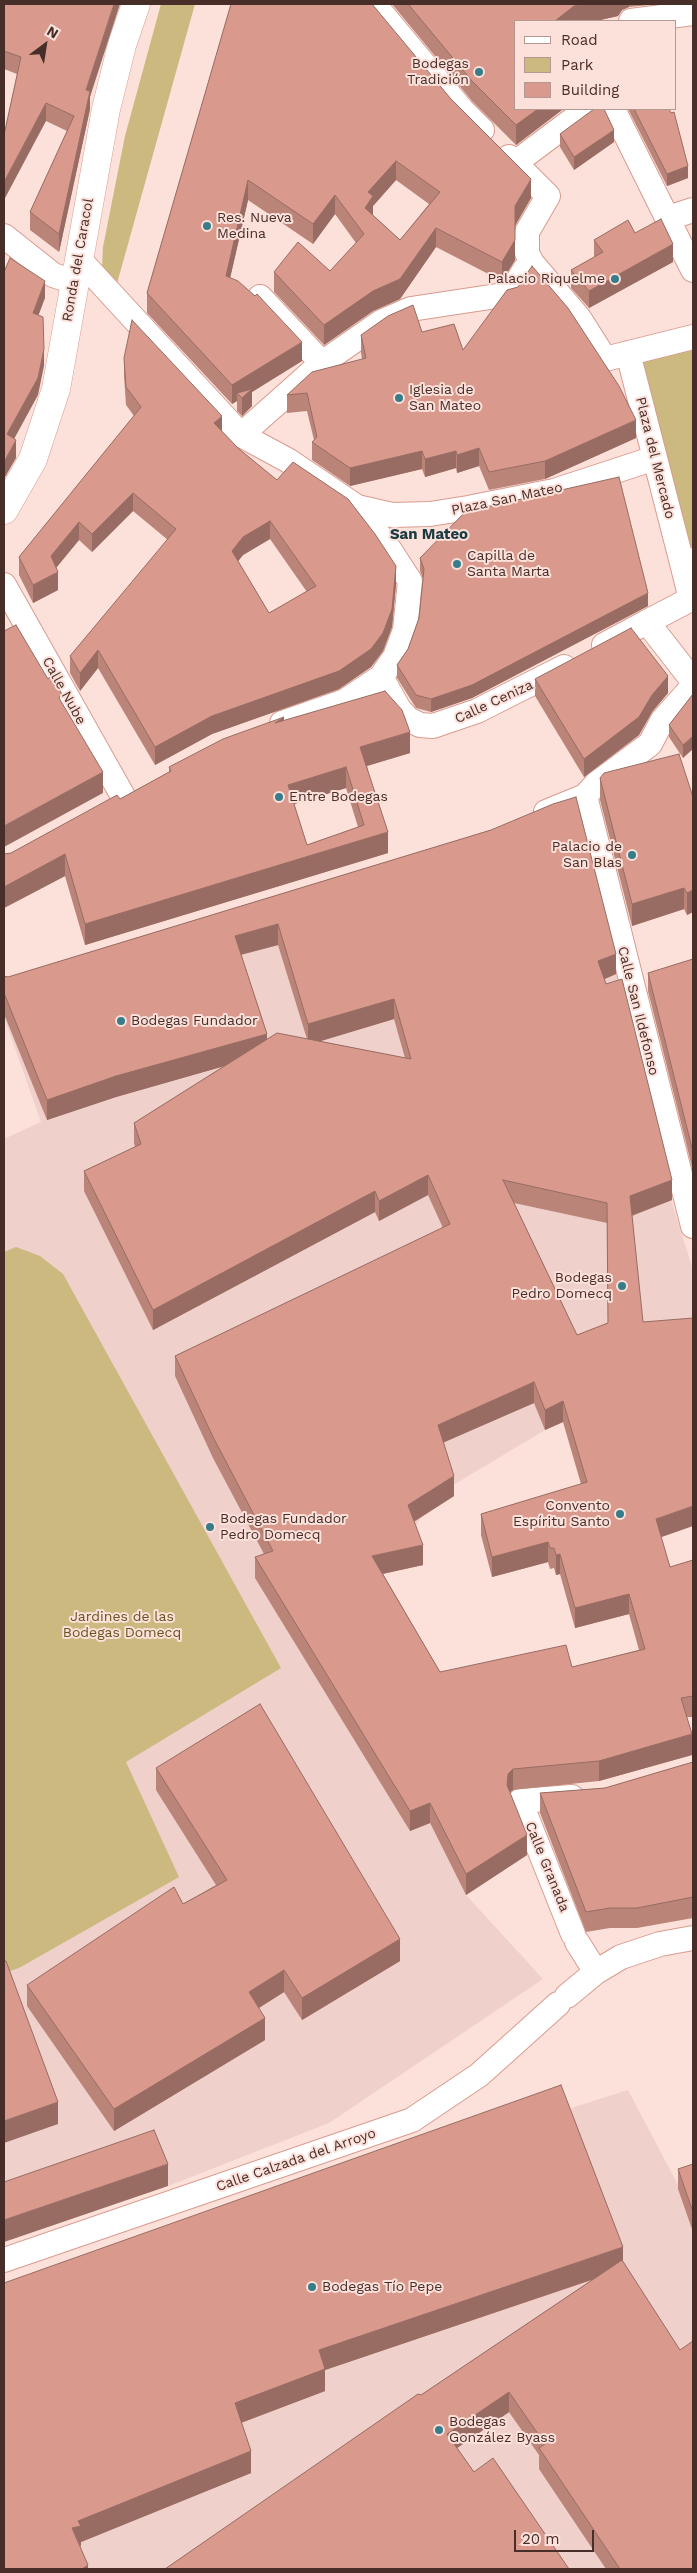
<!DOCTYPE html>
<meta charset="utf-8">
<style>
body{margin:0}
#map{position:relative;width:697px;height:2573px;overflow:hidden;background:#fce0da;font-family:"Work Sans",sans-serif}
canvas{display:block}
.frame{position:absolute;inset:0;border:5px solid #482e29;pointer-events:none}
.legend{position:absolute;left:514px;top:20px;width:162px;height:90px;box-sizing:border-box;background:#fce0da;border:1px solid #b49993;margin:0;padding:6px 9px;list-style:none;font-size:15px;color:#482e29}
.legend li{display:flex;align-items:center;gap:10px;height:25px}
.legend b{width:25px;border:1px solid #b49993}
.north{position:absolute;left:20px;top:20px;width:50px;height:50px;-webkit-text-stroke:4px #fce0da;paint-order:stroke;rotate:31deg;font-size:14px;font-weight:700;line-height:20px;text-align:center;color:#482e29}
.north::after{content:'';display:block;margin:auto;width:18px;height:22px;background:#482e29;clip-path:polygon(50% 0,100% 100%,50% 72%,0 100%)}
.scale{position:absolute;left:514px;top:2530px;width:80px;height:22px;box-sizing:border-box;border:2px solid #482e29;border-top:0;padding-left:6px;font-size:15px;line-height:18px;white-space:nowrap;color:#482e29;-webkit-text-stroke:4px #fce0da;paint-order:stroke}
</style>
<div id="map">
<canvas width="697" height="2573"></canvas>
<div class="frame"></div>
<ul class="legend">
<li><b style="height:6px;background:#fff"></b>Road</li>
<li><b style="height:14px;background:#cbb980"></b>Park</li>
<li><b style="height:14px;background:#d99a8d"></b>Building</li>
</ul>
<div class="north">N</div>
<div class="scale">20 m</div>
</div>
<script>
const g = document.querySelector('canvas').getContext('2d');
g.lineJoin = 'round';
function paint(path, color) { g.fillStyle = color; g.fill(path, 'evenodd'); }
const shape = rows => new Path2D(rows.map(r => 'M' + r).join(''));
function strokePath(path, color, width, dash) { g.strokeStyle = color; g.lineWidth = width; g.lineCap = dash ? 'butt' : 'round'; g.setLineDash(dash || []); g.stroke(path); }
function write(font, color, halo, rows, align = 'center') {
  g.font = font + ' "Work Sans",sans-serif'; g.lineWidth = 4; g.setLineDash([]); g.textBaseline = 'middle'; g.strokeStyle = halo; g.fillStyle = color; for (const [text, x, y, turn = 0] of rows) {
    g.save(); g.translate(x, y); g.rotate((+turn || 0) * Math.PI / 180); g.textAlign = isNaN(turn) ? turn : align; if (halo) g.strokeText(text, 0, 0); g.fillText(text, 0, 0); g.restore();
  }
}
const built = shape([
 [578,817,671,1200,693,1270,693,1476,594,1407,545,1430,450,1487,454,1496,420,1518,412,1536,423,1565,373,1576,440,1692,524,1676,551,1789,474,1795,428,1820,466,1895,543,1979,329,2123,168,2186,4,2242,4,1139,41,1122,4,1017,4,991],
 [628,2090,678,2185,693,2180,693,2569,4,2569,4,2289]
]);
const green = shape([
 [161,4,195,4,116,287,102,267,103,247,125,136],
 [693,344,693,546,686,548,637,359],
 [16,1247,40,1256,63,1274,281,1668,126,1762,179,1877,19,1968,4,1973,4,1252]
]);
const street = shape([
 [374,4,462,110,482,130],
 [631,21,693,13],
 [613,109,693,270],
 [509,157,548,196,527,232,527,253,532,263,579,318,605,359,693,337],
 [515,163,587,109],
 [668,218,693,210],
 [4,236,53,275,74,282],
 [78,258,241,435,289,461,357,507,392,515,430,514,468,508,554,491,655,458],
 [260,297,322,363],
 [628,353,682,563,693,560],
 [241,435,322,363,381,322,411,309,510,294,525,269,532,263],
 [682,563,691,599,647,622,693,681],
 [4,585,124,798],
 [604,645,647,622],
 [381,677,399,709,408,719,420,725,433,726,477,711,564,667],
 [282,723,345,701,381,677,395,657,405,630,410,581,386,544,357,507],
 [585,796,693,1226],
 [546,812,585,796,596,784,650,744,662,721,693,686],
 [572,1797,520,1801,573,1934],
 [577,1942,596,1972],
 [567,1996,596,1972,621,1957,660,1944,693,1938],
 [4,2260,412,2120,479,2075,558,2004]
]);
const secondary = shape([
 [4,510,33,459,56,389,106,109,122,45,136,4]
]);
const wall = shape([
 [4,4,90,97,90,109,59,252,30,230,30,212,67,131,46,121,4,135,17,74,4,69],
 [231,4,531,198,515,225,515,260,502,281,436,247,400,299,373,311,324,345,274,292,274,272,330,271,356,243,335,214,313,244,248,200,230,278,302,361,252,392,252,406,242,416,237,411,237,401,232,404,147,313,147,293],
 [396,180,429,204,400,240,373,215,373,206],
 [392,4,658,4,629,7,622,10,618,16,596,21,516,21,562,109,562,110,516,145,472,101],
 [628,109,669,109,688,178,667,186],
 [560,134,614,142,574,170,560,147],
 [635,233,673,262,589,308,571,288,571,270,594,257,594,240],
 [422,332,463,350,636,438,545,479,489,490,479,466,457,473,456,468,425,477,422,469,350,486,312,460,312,442,314,440,307,411,287,413,287,395,362,359,361,353,361,335],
 [124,358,222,432,239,449,396,584,392,627,383,651,371,667,339,689,212,734,155,765,98,668,80,691,70,673,70,656,168,540,133,511,92,552,79,540,56,568,58,590,33,603,19,575,19,557,134,416,126,405,124,376],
 [270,539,307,592,269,613,238,561,243,555],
 [420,558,648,606,472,698,431,712,416,708,397,678,397,665,408,649,419,618,423,579,420,571],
 [535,679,668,693,652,712,639,735,584,777,535,696],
 [693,694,683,758,669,737,669,725],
 [284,721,410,753,367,766,388,853,85,945,65,876,4,908,4,854,11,853,120,799,169,772,169,767],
 [346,788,358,827,307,845,294,804],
 [600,778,693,797,693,912,687,915,684,909,632,926,600,800],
 [491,830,616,974,604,979,672,1200,632,1216,661,1538,670,1567,693,1560,693,1717,687,1717,692,1755,599,1781,513,1790,510,1792,527,1855,466,1895,430,1823,410,1831,255,1578,255,1557,264,1554,213,1458,175,1376,175,1356,443,1228,428,1195,379,1221,375,1212,153,1330,84,1191,84,1171,135,1147,134,1143,134,1123,224,1066,116,1097,47,1120,4,1014,4,976,8,977],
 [278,945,307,1039,267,1040,241,955],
 [394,1019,405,1058,319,1041],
 [514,1203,607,1223,608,1323,577,1335],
 [534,1403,545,1430,563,1422,581,1484,481,1514,481,1535,492,1577,548,1562,550,1569,554,1568,556,1575,560,1574,575,1628,629,1614,639,1650,572,1667,440,1672,383,1574,423,1565,414,1522,454,1496,443,1442],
 [693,959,693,1171,648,991,648,973],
 [693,1762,693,1918,637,1928,610,1928,586,1932,540,1813,540,1793,605,1788],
 [156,1768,400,1961,302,2020,284,1992,259,2008,265,2040,114,2131,27,2006,27,1985,183,1904,216,1885,156,1790],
 [693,2164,693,2232,678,2189,678,2169],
 [623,2262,693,2569,606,2569,539,2469,539,2455,509,2412,457,2448,474,2472,569,2569,165,2569,421,2395,592,2280,325,2370,325,2391,241,2423,251,2473,81,2542,80,2547,88,2569,4,2569,4,2283]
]);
const shadedWall = shape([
 [114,4,120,4,90,97,90,109,59,252,59,234,86,90],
 [586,4,629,4,629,7,622,10,618,16,596,21,555,21,574,6],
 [46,103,46,121,4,200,4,182],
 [538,109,562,109,562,110,516,145,516,125],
 [614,130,614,142,574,170,574,157],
 [396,161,396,180,373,206,373,215,365,208,368,192],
 [688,166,688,178,667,186,667,174],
 [531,179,531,198,515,226,515,206],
 [248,180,248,200,226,296,226,276],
 [335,195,335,214,313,244,313,224],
 [436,228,436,247,400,299,373,311,324,345,324,325],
 [515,240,515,260,502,281,502,262],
 [673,244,673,262,589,308,589,291],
 [45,281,45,298,33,330,33,313],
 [302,342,302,361,252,392,252,406,242,416,242,398,237,393,237,401,232,404,232,385],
 [44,349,44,366,38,395,7,452,7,434],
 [222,416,222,434,214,423],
 [636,420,636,438,545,479,545,461],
 [16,440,16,458,4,479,4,462],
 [479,448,479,466,457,473,457,455],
 [422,451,422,469,350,486,350,468],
 [456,451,456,468,425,477,425,459],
 [133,493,133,511,92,552,92,534],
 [270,521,270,539,243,555,232,569,232,551,243,537],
 [79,522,79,540,51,574,51,556],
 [396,566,396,584,392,627,383,651,371,667,339,689,212,734,155,765,155,747],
 [58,572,58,590,33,603,33,585],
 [648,593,648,606,472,698,431,712,431,699],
 [98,650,98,668,80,691,80,673],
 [668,676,668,693,652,712,639,735,584,777,584,759,652,695],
 [284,717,284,738,275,723],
 [410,732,410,753,360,768,360,747],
 [693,736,693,749,683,758,683,745],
 [346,767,346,788,288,806,288,785],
 [103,772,103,793,4,847,4,826],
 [388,832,388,853,85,945,85,924],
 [65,854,65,876,4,908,4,887],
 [684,888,684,909,632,926,632,904],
 [693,890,693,912,687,915,687,893],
 [278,924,278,945,235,956,235,936],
 [616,954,616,974,598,982,598,961],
 [394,999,394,1019,308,1045,308,1024],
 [267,1034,267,1054,116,1097,47,1120,47,1100,116,1076],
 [428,1175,428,1195,379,1221,379,1201],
 [672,1180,672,1200,630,1216,630,1196],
 [375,1191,375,1212,153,1330,153,1310],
 [534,1382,534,1403,438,1445,438,1425],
 [563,1401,563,1422,545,1430,545,1410],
 [454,1476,454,1496,408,1525,408,1505],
 [693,1506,693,1526,656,1539,656,1519],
 [548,1542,548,1562,492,1577,492,1557],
 [423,1545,423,1565,372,1576,372,1556],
 [560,1554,560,1574,556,1575,556,1555],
 [629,1594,629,1614,575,1628,575,1608],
 [692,1734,692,1755,599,1781,599,1761],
 [513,1769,513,1790,508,1794,507,1785,508,1774],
 [430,1803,430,1823,410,1831,410,1811],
 [527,1835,527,1855,466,1895,466,1874],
 [400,1939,400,1961,302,2020,302,1998],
 [284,1970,284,1992,249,2014,249,1992],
 [265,2018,265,2040,114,2131,114,2109],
 [58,2102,58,2124,4,2143,4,2121],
 [168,2164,168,2186,4,2242,4,2220],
 [623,2247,623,2269,325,2370,325,2391,235,2425,235,2403,319,2350],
 [509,2392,509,2412,447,2455,447,2434],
 [251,2451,251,2473,81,2542,81,2547,72,2528,78,2521],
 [88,2565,88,2569,82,2569]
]);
const building = shape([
 [4,4,114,4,86,90,90,91,59,234,30,212,74,116,46,103,4,182,4,134,4,135,21,57,4,51,4,4],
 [231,4,372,4,451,99,531,179,515,206,515,240,502,262,436,228,400,279,373,291,324,325,274,272,298,242,330,271,364,234,335,195,313,224,248,180,226,276,238,281,255,296,257,294,302,342,232,385,147,293,231,4],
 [396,161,440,192,400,240,365,208,373,196,368,192,396,161],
 [408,4,586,4,574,6,555,21,516,21,516,109,538,109,516,125,472,81,408,4],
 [594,109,604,109,614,130,574,157,560,134,594,109],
 [634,109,669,109,671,113,674,112,688,166,667,174,634,109],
 [661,219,673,244,589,291,571,270,603,252,594,240,628,220,635,233,661,219],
 [10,258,45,281,33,313,43,317,44,349,38,378,7,434,16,440,4,462,4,272,10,258],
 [532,266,568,308,619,386,636,420,545,461,489,472,479,448,457,455,456,451,425,459,422,451,350,468,312,442,317,437,307,393,287,395,312,372,366,358,361,335,388,316,413,305,422,332,454,324,463,350,507,290,518,287,532,266],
 [132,320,222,416,214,423,239,449,277,480,293,462,348,499,375,534,396,566,392,609,383,633,371,649,339,671,212,716,155,747,98,650,80,673,70,656,176,529,133,493,92,534,79,522,51,556,58,572,33,585,19,557,141,407,126,387,124,358,132,320],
 [270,521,316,586,269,613,232,551,243,537,270,521],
 [252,389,242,398,237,393,252,389],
 [619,477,648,593,472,685,431,699,416,695,397,665,408,649,419,618,424,569,420,558,468,509,477,509,619,477],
 [16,625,48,679,51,675,62,694,59,698,103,772,4,826,4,631,16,625],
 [631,628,668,676,652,695,639,717,584,759,535,679,631,628],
 [385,691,402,710,410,732,360,747,388,832,85,924,65,854,4,887,4,854,11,853,117,795,120,799,171,771,169,767,223,739,284,717,275,723,385,691],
 [346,767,364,825,307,845,288,785,346,767],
 [693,694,693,736,683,745,669,725,693,694],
 [679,754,693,797,693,890,687,893,684,888,632,904,600,778,604,773,679,754],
 [576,797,616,954,598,961,606,984,622,979,672,1180,630,1196,643,1322,693,1318,693,1506,656,1519,670,1567,693,1560,693,1696,681,1698,692,1734,599,1761,513,1769,508,1774,507,1785,527,1835,466,1874,430,1803,410,1811,255,1557,273,1551,213,1437,175,1356,450,1224,428,1175,379,1201,375,1191,153,1310,84,1171,141,1144,134,1123,277,1033,411,1059,394,999,308,1024,278,924,235,936,267,1034,116,1076,47,1100,4,993,4,976,8,977,491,830,553,804,576,797],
 [503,1180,607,1203,608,1323,577,1335,503,1180],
 [534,1382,545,1410,563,1401,587,1482,481,1514,492,1557,548,1542,550,1548,554,1548,556,1555,560,1554,575,1608,629,1594,645,1649,572,1667,566,1645,440,1672,372,1556,423,1545,408,1505,454,1476,438,1425,534,1382],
 [693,959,693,1152,648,973,693,959],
 [260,1704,400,1939,302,1998,284,1970,249,1992,265,2018,114,2109,27,1985,174,1887,183,1904,227,1880,156,1768,260,1704],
 [693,1762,693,1897,637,1908,610,1908,586,1912,540,1793,605,1788,693,1762],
 [4,1961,6,1961,58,2102,4,2121,4,1961],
 [561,2085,623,2247,319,2350,325,2369,235,2403,251,2451,78,2521,81,2526,72,2528,88,2565,82,2569,4,2569,4,2283,561,2085],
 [154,2130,168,2164,4,2220,4,2182,154,2130],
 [693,2164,693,2212,678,2169,693,2164],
 [622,2260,680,2350,693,2341,693,2569,620,2569,539,2448,545,2444,509,2392,447,2434,474,2472,493,2458,569,2569,165,2569,418,2394,421,2395,622,2260]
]);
const markers = [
 [479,72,5,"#377c89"],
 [207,226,5,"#377c89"],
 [615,279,5,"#377c89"],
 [399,398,5,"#377c89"],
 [457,564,5,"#377c89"],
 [279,797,5,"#377c89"],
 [632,855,5,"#377c89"],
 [121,1021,5,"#377c89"],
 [622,1286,5,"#377c89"],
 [620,1514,5,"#377c89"],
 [210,1527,5,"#377c89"],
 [312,2287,5,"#377c89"],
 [439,2430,5,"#377c89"]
];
const poiNames = [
 ["Bodegas",469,64,"right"],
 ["Tradición",469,80,"right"],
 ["Res. Nueva",217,218],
 ["Medina",217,234],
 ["Palacio Riquelme",605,279,"right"],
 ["Iglesia de",409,390],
 ["San Mateo",409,406],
 ["Capilla de",467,556],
 ["Santa Marta",467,572],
 ["Entre Bodegas",289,797],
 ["Palacio de",622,847,"right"],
 ["San Blas",622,863,"right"],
 ["Bodegas Fundador",131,1021],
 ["Bodegas",612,1278,"right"],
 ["Pedro Domecq",612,1294,"right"],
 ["Convento",610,1506,"right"],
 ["Espíritu Santo",610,1522,"right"],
 ["Bodegas Fundador",220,1519],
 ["Pedro Domecq",220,1535],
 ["Bodegas Tío Pepe",322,2287],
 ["Bodegas",449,2422],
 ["González Byass",449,2438]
];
const streetNames = [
 ["Ronda del Caracol",78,260,-80],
 ["Plaza del Mercado",655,458,76],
 ["Plaza San Mateo",507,499,-12],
 ["Calle Nube",64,691,61],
 ["Calle Ceniza",494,702,-25],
 ["Calle San Ildefonso",638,1011,76],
 ["Calle Granada",547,1867,68],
 ["Calle Calzada del Arroyo",296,2160,-19]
];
const parkNames = [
 ["Jardines de las",122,1617],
 ["Bodegas Domecq",122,1633]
];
const neighbourhoodNames = [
 ["San Mateo",429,535]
];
paint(built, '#efd0ca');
paint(green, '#cbb980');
strokePath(street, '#da9b8e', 26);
strokePath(secondary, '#da9b8e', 29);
strokePath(street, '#fff', 24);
strokePath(secondary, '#fff', 28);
paint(wall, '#bb8479');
paint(shadedWall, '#986c63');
paint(building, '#d99a8d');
strokePath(building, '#986c63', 1);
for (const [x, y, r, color] of markers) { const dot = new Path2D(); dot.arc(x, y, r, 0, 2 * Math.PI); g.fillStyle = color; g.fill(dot); strokePath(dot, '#fce0da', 2); }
write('14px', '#482e29', '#fce0da', poiNames, 'left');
write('14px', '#482e29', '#fce0da', streetNames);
write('14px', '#65551f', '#fce0da', parkNames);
write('bold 15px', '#1b3b42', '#fce0da', neighbourhoodNames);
</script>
